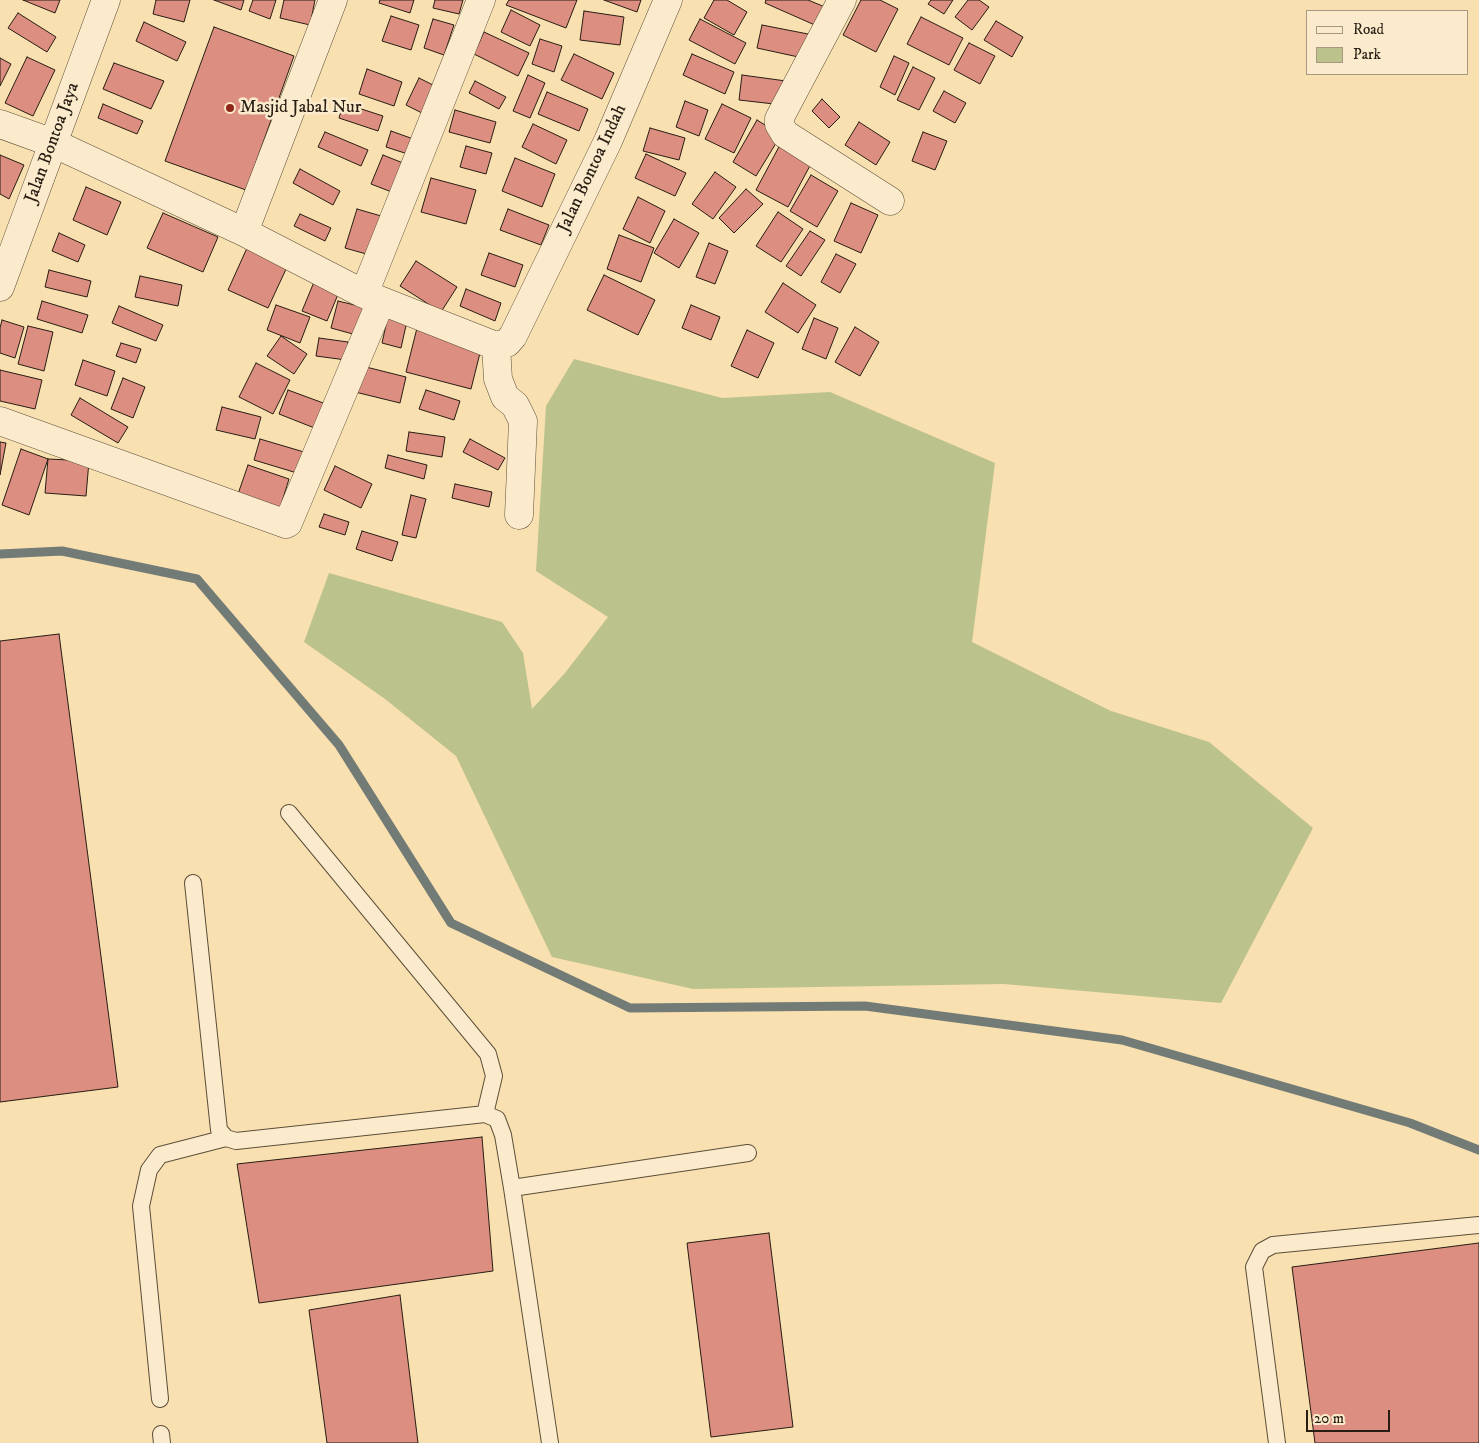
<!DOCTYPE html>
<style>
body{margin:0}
#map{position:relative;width:1479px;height:1443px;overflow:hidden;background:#f9e0b0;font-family:"IM FELL DW Pica",serif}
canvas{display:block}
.legend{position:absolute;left:1306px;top:10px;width:162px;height:65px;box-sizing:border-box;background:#fbebcc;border:1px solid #a69982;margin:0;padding:6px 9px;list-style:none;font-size:15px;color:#271d13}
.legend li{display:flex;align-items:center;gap:10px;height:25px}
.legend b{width:25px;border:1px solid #a69982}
.scale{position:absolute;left:1306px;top:1410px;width:84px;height:22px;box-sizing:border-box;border:2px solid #271d13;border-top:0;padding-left:6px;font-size:15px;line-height:18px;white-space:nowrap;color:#271d13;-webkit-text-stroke:4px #fbebcc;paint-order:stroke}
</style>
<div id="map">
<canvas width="1479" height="1443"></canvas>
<ul class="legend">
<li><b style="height:6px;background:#fbebcc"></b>Road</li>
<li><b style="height:14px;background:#bcc28c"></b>Park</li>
</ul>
<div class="scale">20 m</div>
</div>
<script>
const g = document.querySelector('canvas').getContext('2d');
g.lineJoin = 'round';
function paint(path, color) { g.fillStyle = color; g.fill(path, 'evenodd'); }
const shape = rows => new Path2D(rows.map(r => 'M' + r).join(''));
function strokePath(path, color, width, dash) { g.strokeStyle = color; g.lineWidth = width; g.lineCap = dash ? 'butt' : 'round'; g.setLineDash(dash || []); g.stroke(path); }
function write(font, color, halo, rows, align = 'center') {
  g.font = font + ' "IM FELL DW Pica",serif'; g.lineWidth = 5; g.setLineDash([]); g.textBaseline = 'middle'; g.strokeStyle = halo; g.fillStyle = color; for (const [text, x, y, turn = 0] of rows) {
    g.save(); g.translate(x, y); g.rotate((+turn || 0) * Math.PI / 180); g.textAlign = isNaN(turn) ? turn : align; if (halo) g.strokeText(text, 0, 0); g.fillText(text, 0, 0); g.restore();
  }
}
const green = shape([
 [574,359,722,398,830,392,995,463,972,642,1111,711,1209,742,1313,828,1221,1003,1004,984,693,989,552,957,456,756,385,699,304,642,329,573,502,622,523,653,532,709,565,673,608,617,536,571,546,406]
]);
const stream = shape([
 [0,554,62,551,197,579,339,745,451,923,630,1008,865,1006,1122,1040,1410,1123,1479,1150]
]);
const building = shape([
 [23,0,60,0,55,13,23,0],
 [156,0,190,0,184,22,153,14,156,0],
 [214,0,244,0,241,10,214,0],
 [253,0,276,0,270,19,249,11,253,0],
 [284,0,315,0,310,25,280,18,284,0],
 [380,0,414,0,410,13,379,3,380,0],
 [435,0,463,0,459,14,433,8,435,0],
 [509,0,577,0,566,28,506,5,509,0],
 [604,0,641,0,637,12,604,0],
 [714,0,727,0,747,12,734,35,704,18,714,0],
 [766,0,808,0,825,7,817,26,765,3,766,0],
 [861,0,880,0,898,9,876,52,843,35,861,0],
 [931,0,953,0,944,14,928,4,931,0],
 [968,0,979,0,989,7,972,30,955,17,968,0],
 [511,10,540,25,530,46,501,32,511,10],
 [584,11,624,17,620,45,580,40,584,11],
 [18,13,56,37,47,52,8,28,18,13],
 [391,16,419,25,411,50,382,41,391,16],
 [921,17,963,38,949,65,907,44,921,17],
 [433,19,454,25,444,55,424,48,433,19],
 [700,19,746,43,735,64,689,40,700,19],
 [996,21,1023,37,1012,57,984,40,996,21],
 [144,22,186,42,177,61,136,41,144,22],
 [762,25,808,34,803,58,757,48,762,25],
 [214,27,294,56,246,190,165,161,214,27],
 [484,32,529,53,518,76,474,54,484,32],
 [540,39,562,46,554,72,532,64,540,39],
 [969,43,995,56,980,84,954,70,969,43],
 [574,54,614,73,602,99,561,80,574,54],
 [692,54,734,72,725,94,683,75,692,54],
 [894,56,909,63,895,95,880,87,894,56],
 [27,57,55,70,33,116,5,103,27,57],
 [0,58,11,64,0,86,0,58],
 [114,63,164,81,151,109,103,89,114,63],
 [913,67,935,78,919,110,897,100,913,67],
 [367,69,402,82,394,106,359,94,367,69],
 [528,75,545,83,530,118,513,111,528,75],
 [742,75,786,81,783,105,739,100,742,75],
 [419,78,439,88,426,115,406,105,419,78],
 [475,81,506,97,499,109,469,93,475,81],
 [944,91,966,103,955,123,933,111,944,91],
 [547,92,588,109,579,131,538,114,547,92],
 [822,99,840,117,829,128,812,111,822,99],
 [685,101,708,110,699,136,676,127,685,101],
 [343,103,383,116,378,131,339,118,343,103],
 [103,104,143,121,137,134,98,118,103,104],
 [722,104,751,118,734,153,705,139,722,104],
 [455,110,496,122,490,143,449,132,455,110],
 [757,120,781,135,756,176,733,162,757,120],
 [859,122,890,142,876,165,845,145,859,122],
 [533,124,567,140,556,164,522,147,533,124],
 [650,128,685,138,679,160,643,151,650,128],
 [391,131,419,141,414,156,386,147,391,131],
 [325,132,368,150,361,166,318,147,325,132],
 [923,132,947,141,935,170,912,161,923,132],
 [781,143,813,160,788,207,756,190,781,143],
 [466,146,492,153,486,174,460,167,466,146],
 [646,154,686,173,675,196,635,178,646,154],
 [0,155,24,165,9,199,0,194,0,155],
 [383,155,413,167,402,196,371,184,383,155],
 [515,158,555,174,542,207,502,191,515,158],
 [300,169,340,191,333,205,293,183,300,169],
 [715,172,736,187,713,219,692,204,715,172],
 [811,175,838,191,817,227,790,211,811,175],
 [431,178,476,190,466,224,421,212,431,178],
 [86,187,121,202,107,235,73,220,86,187],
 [746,189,763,204,734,233,719,218,746,189],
 [638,197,665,211,650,243,623,229,638,197],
 [851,203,878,215,861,253,834,241,851,203],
 [357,209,388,218,377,257,345,248,357,209],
 [508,209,549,225,541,245,500,230,508,209],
 [778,212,803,229,781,262,756,246,778,212],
 [163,213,218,237,203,272,147,248,163,213],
 [300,214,331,228,325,241,294,226,300,214],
 [674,219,699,233,679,268,654,253,674,219],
 [810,231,825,240,801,276,786,266,810,231],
 [59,233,85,245,78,262,52,251,59,233],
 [619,235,654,248,641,282,607,269,619,235],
 [709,243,728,251,715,284,696,277,709,243],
 [247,248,287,267,268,308,228,290,247,248],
 [489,253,523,265,515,287,481,275,489,253],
 [836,254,856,264,840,293,821,282,836,254],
 [416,261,457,287,441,312,400,286,416,261],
 [49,270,91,281,87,297,45,287,49,270],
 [604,275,655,300,638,335,587,310,604,275],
 [140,276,182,285,178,306,135,297,140,276],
 [314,282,339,292,327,321,302,311,314,282],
 [783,283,816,305,798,333,765,312,783,283],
 [466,289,501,303,495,321,460,306,466,289],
 [42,301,88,315,82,333,37,319,42,301],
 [338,301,367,308,360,336,331,328,338,301],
 [276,305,310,317,300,343,267,330,276,305],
 [691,305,720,317,711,340,682,328,691,305],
 [119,306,163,325,156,341,112,323,119,306],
 [388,316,407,321,401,348,382,343,388,316],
 [814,318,838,328,826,359,802,349,814,318],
 [2,320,24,327,15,358,0,353,0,328,2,320],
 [28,326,53,332,44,371,18,364,28,326],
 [855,327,879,342,860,376,835,362,855,327],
 [417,328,482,345,471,389,406,372,417,328],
 [747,330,774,343,758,378,731,366,747,330],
 [281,336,307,354,294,374,267,356,281,336],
 [319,338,348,342,346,360,316,356,319,338],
 [121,343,141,349,136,363,116,356,121,343],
 [83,360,115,371,107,396,75,385,83,360],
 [256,363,290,380,273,414,239,397,256,363],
 [358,365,406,377,400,403,351,391,358,365],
 [0,370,42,380,35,409,0,401,0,370],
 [123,378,145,387,133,418,111,409,123,378],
 [288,390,326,404,317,429,279,414,288,390],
 [426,390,460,401,454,420,419,409,426,390],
 [80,398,128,427,118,443,71,415,80,398],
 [222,407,261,417,255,439,216,430,222,407],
 [409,432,445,437,442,457,406,451,409,432],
 [260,439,304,452,297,473,254,460,260,439],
 [470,439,505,458,498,470,463,452,470,439],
 [0,442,6,443,0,475,0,442],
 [21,449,48,459,29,515,2,505,21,449],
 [388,455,427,465,424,479,385,468,388,455],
 [48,459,89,461,86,496,45,493,48,459],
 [248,465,289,479,280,508,238,494,248,465],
 [335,466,372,484,361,508,324,490,335,466],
 [455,484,492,492,489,507,452,498,455,484],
 [411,495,426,499,416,538,402,535,411,495],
 [324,514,349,522,345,535,319,527,324,514],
 [362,531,398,542,392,561,356,549,362,531],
 [59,634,118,1087,0,1102,0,641,59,634],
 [482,1137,493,1271,259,1303,237,1164,482,1137],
 [769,1233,793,1427,711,1437,687,1243,769,1233],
 [1479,1243,1479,1443,1315,1443,1292,1267,1479,1243],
 [400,1295,418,1443,327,1443,309,1310,400,1295]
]);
const service = shape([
 [289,813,488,1054,494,1076,485,1114],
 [193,883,219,1130,226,1138,236,1141,485,1114,497,1119,503,1135,512,1188,550,1443],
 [512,1188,748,1153],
 [160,1399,141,1206,149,1170,160,1155,226,1138],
 [161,1434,162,1443],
 [1277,1443,1254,1267,1262,1251,1273,1245,1479,1225]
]);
const minor = shape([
 [842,0,779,119,779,124,785,134,890,201],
 [0,124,53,143,244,232,364,294,496,346,507,343,513,336,608,141,668,0],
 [244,232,333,0],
 [0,287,106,0],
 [364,294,481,0],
 [496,346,498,379,505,397,515,405,523,421,519,515],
 [0,421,286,524,288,523,381,301]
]);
const markers = [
 [230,108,5,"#8f2418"]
];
const poiNames = [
 ["Masjid Jabal Nur",240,108]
];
const streetNames = [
 ["Jalan Bontoa Jaya",53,143,-70],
 ["Jalan Bontoa Indah",593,169,-65]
];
paint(green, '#bcc28c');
strokePath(stream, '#727b75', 9);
paint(building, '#dc8e80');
strokePath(building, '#271d13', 1);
strokePath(service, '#5c4e3a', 18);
strokePath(minor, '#5c4e3a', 29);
strokePath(service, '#fbebcc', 16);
strokePath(minor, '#fbebcc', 28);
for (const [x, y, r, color] of markers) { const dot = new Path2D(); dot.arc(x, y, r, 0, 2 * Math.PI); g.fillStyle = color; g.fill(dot); strokePath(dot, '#fbebcc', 2); }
write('18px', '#271d13', '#fbebcc', poiNames, 'left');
write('18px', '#271d13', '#fbebcc', streetNames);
</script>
